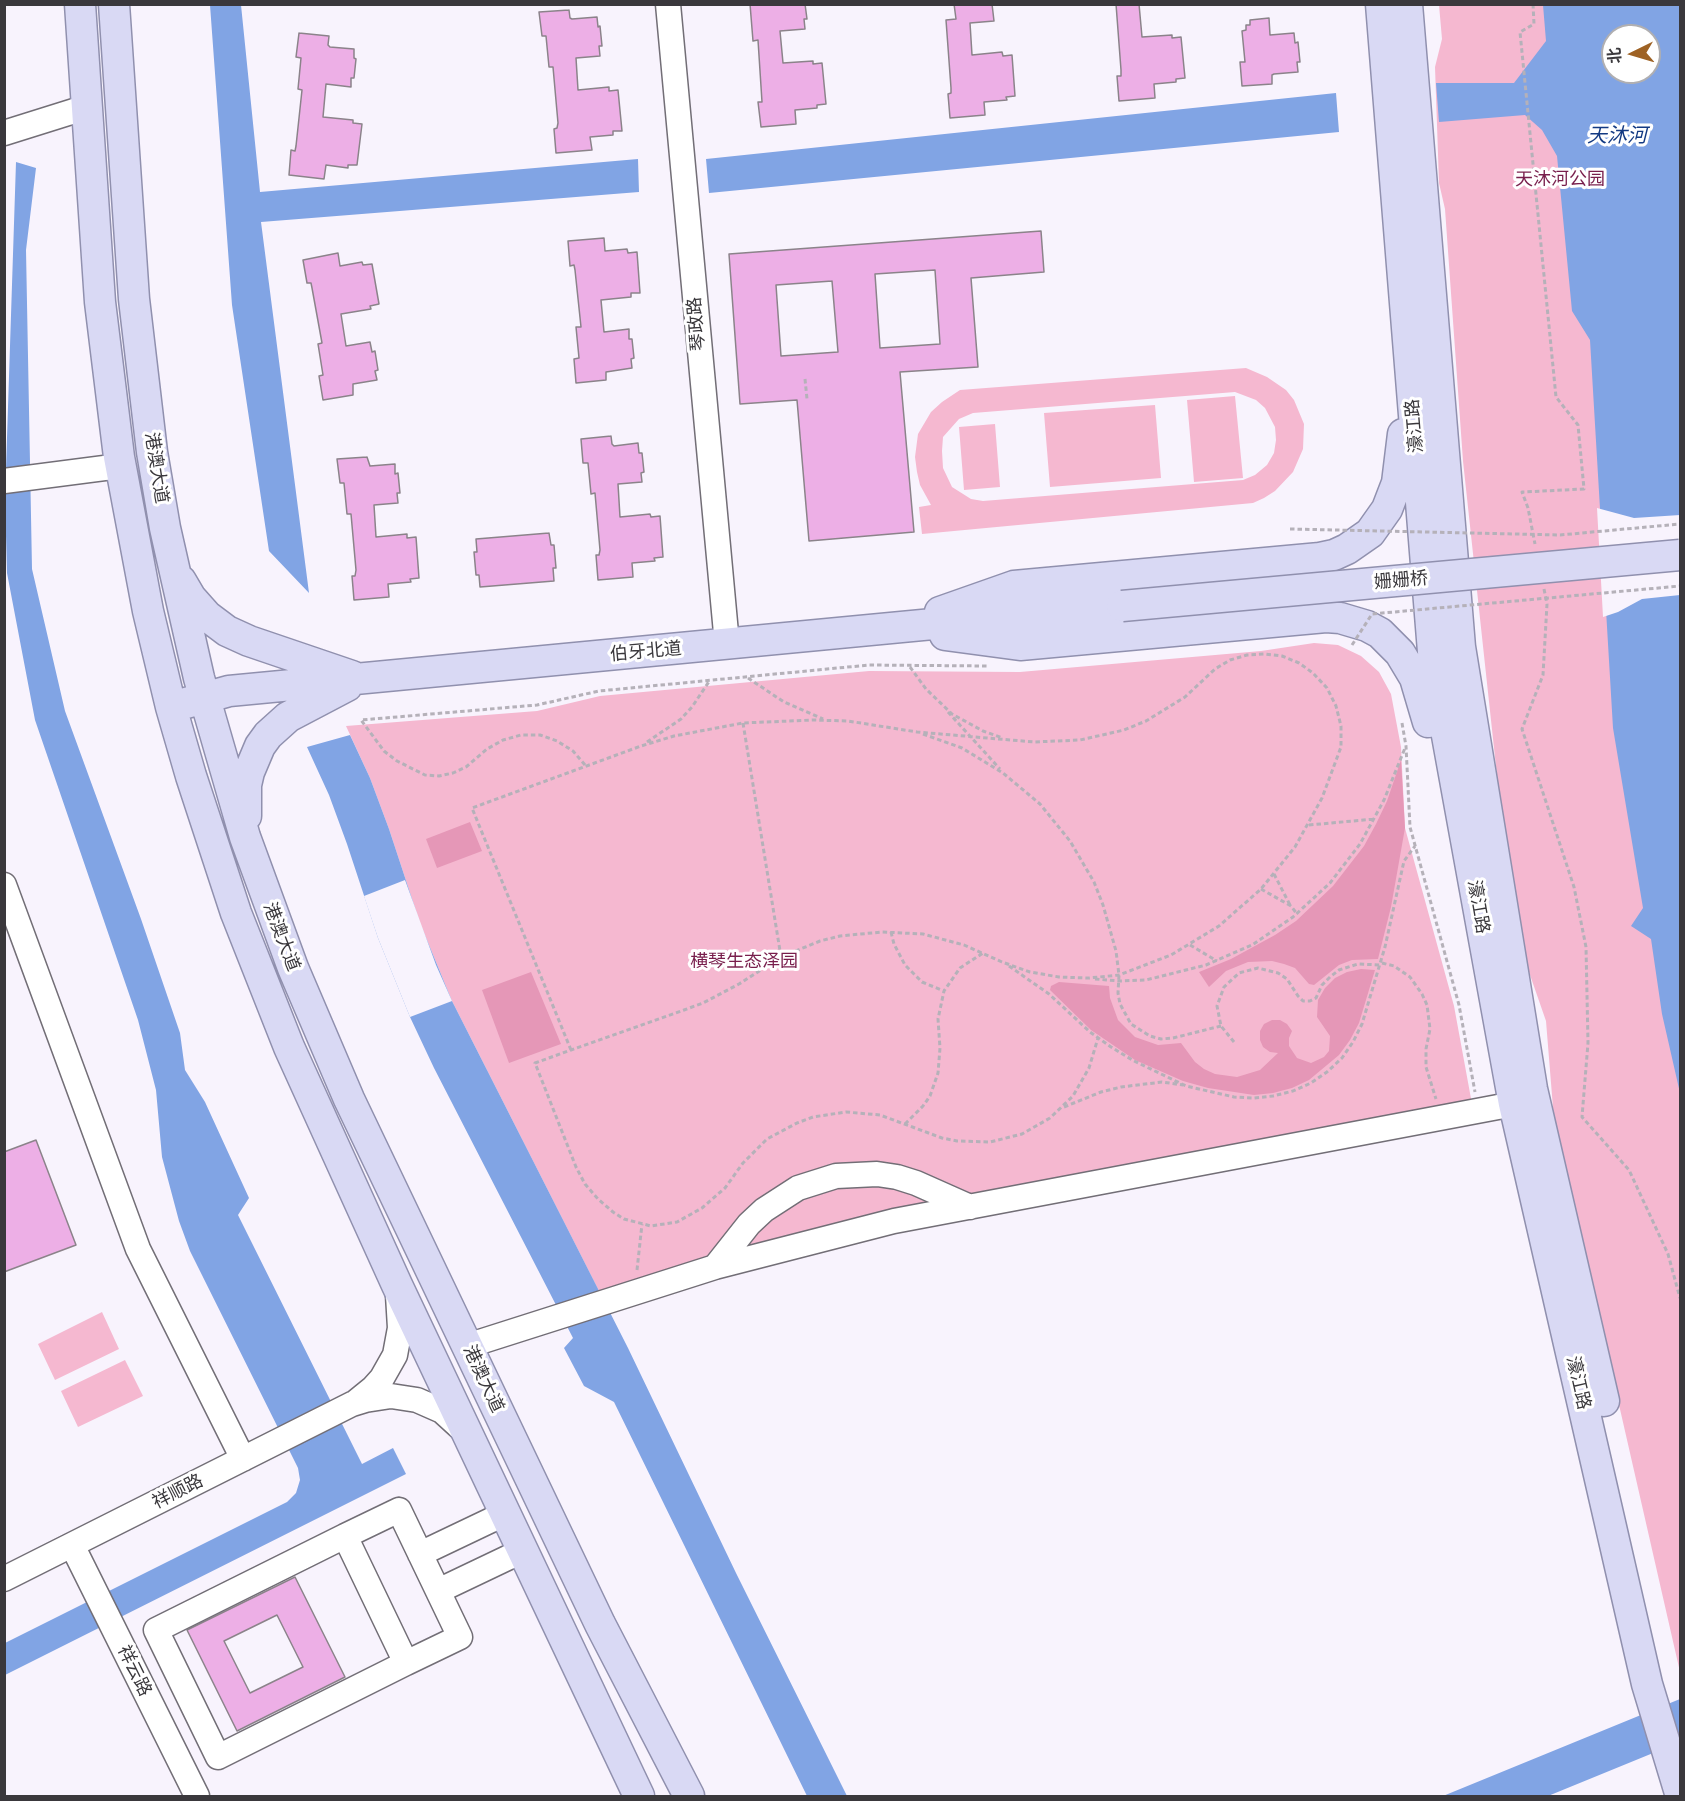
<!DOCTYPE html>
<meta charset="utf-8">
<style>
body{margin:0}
#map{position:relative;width:1685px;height:1801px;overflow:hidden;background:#f8f3fd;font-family:"Fira Sans","Noto Sans SC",sans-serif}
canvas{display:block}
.frame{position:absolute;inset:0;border:6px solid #3a383c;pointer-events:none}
.north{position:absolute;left:1601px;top:24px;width:60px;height:60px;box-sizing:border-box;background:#fff;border:2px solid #b0afb1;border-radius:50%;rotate:265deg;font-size:16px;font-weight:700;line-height:24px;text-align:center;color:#3a383c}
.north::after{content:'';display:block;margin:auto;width:21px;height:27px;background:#9e6224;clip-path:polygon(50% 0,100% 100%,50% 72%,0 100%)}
</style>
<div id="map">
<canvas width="1685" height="1801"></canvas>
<div class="frame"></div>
<div class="north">北</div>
</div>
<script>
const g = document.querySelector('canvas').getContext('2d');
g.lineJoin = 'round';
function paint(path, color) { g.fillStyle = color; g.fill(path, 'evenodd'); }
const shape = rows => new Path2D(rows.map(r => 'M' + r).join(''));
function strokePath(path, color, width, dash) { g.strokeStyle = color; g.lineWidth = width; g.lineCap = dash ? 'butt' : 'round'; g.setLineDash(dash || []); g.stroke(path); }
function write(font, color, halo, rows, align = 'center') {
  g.font = font + ' "Fira Sans","Noto Sans SC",sans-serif'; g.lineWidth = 6; g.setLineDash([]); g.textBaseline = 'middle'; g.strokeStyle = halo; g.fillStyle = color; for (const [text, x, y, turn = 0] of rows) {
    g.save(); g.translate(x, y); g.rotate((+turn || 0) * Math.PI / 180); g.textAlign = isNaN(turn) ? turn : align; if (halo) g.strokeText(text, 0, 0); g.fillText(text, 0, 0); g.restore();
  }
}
const green = shape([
 [1439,5,1680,5,1680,1672,1554,1120,1546,1021,1529,972,1502,822,1463,461,1445,209,1439,183,1435,67,1442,39],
 [1613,36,1649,36,1649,72,1613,72],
 [1246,368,1267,377,1286,390,1294,400,1304,424,1303,449,1293,472,1275,491,1264,498,1253,503,922,534,919,507,931,505,920,485,917,472,915,457,918,434,931,412,942,402,960,390],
 [1235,392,1256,400,1265,408,1275,427,1276,440,1274,453,1267,465,1255,475,1243,480,983,501,971,499,952,487,943,468,942,451,943,437,959,419,973,413],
 [1235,396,1243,478,1194,482,1187,400],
 [1155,405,1161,478,1050,487,1044,413],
 [995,424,1000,487,964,490,959,427],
 [1314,643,1338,645,1361,656,1379,672,1391,694,1401,747,1405,828,1454,1006,1472,1104,601,1295,452,1001,420,923,389,829,370,778,346,726,537,711,600,696,869,671,1020,672,1261,651],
 [102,1312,119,1349,55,1380,38,1344],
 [125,1360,143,1396,78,1427,61,1391]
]);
const forest = shape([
 [1401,760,1405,828,1391,907,1378,959,1352,960,1339,965,1314,985,1309,984,1295,968,1284,964,1272,961,1248,962,1226,971,1209,987,1199,972,1231,959,1275,935,1296,921,1333,886,1364,846,1376,824,1387,801],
 [470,822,482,851,437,868,426,839],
 [1361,969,1375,970,1359,1023,1350,1040,1339,1055,1309,1080,1292,1088,1273,1093,1254,1095,1208,1088,1183,1081,1135,1060,1091,1030,1050,990,1051,986,1059,982,1109,986,1110,998,1118,1020,1135,1037,1158,1045,1181,1043,1195,1062,1204,1069,1215,1074,1237,1077,1260,1070,1278,1053,1270,1052,1263,1047,1260,1040,1260,1031,1264,1024,1272,1020,1280,1020,1287,1024,1292,1031,1289,1038,1289,1046,1297,1058,1311,1063,1324,1057,1329,1051,1330,1036,1317,1017,1318,1000,1325,988,1335,978,1347,972],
 [531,972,561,1044,509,1063,482,990]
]);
const water = shape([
 [210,5,241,5,260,192,638,159,639,192,261,222,309,593,269,551,232,305],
 [1543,5,1680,5,1680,1093,1662,1014,1651,939,1631,926,1643,908,1613,728,1590,340,1572,311,1557,156,1542,130,1525,115,1439,122,1436,83,1514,83,1546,41],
 [1613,36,1649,36,1649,72,1613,72],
 [1336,93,1339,132,709,193,706,159],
 [16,162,36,168,26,250,32,569,65,711,141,919,180,1033,185,1070,205,1102,249,1198,238,1215,362,1464,393,1448,406,1474,5,1675,5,1643,287,1502,296,1493,300,1480,298,1468,190,1251,179,1221,162,1157,156,1090,138,1020,35,720,7,573,5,499],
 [350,735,370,778,389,829,420,923,452,1001,628,1348,736,1573,847,1796,807,1796,614,1402,584,1386,564,1348,573,1338,434,1068,410,1017,378,938,347,844,329,795,307,747],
 [1680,1699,1680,1742,1548,1796,1443,1796]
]);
const pier = shape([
 [1597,508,1634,518,1680,515,1680,595,1642,599,1618,612,1603,617],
 [405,880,436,965,452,1001,410,1017,378,938,364,896]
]);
const building = shape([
 [750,4,805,4,807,19,804,19,805,29,780,31,783,63,813,61,813,64,822,63,826,104,817,105,817,108,795,110,796,124,761,127,758,102,762,102,758,40,753,41,750,4],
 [954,4,992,4,994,21,970,23,972,55,1002,52,1003,56,1012,55,1015,96,1006,97,1007,100,984,102,985,115,950,118,948,94,951,93,951,88,946,20,956,19,954,4],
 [1116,4,1139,4,1142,37,1172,35,1172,38,1181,37,1185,78,1176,79,1176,82,1154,84,1155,98,1119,101,1117,76,1121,76,1121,70,1116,4],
 [569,10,570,18,572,19,597,17,598,27,600,26,602,46,599,46,600,56,576,58,578,90,609,87,609,91,618,90,622,131,613,131,613,135,590,137,592,150,556,153,554,129,557,128,558,123,553,67,549,67,546,36,542,36,539,12,569,10],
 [1269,18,1270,35,1294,33,1295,43,1298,42,1300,62,1297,62,1298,72,1274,74,1272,75,1272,84,1242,86,1240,62,1245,62,1242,31,1246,30,1246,25,1250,25,1250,20,1269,18],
 [299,33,329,36,328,45,330,47,354,49,354,58,356,59,354,78,351,78,351,87,326,84,323,117,353,120,353,123,362,124,357,165,348,165,348,168,326,165,324,179,289,175,291,150,295,151,296,146,302,90,298,89,301,58,296,57,299,33],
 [1041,231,1044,272,971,278,978,367,900,372,914,532,809,541,797,400,740,404,729,254,1041,231],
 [935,270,940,344,880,348,875,274,935,270],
 [832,281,838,352,781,356,776,285,832,281],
 [604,238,605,251,627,249,628,253,637,252,640,293,631,293,631,297,601,300,604,332,629,329,629,339,632,339,634,358,631,359,632,368,606,372,606,380,576,383,574,359,579,358,576,327,581,327,575,270,574,265,570,266,568,241,604,238],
 [338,253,340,266,362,262,363,265,372,264,379,304,370,306,371,309,341,314,346,346,370,342,372,352,375,351,378,370,375,371,377,380,353,384,353,395,323,400,319,376,323,375,318,344,322,343,312,288,311,283,307,283,303,260,338,253],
 [611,436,612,444,614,446,638,443,639,453,642,453,644,472,641,473,642,482,618,484,620,517,650,514,651,517,660,516,663,557,654,558,655,561,632,563,633,577,598,580,596,555,599,555,600,550,595,493,591,494,588,463,583,463,581,439,611,436],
 [367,457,370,466,395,464,395,474,398,473,400,493,397,493,398,503,374,505,376,537,407,534,407,538,416,537,419,578,410,579,411,582,388,584,389,597,354,600,352,576,355,576,356,570,351,514,347,514,344,483,340,483,337,459,367,457],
 [549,533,551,545,554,545,556,568,553,568,554,581,480,587,479,575,476,575,474,552,477,552,476,539,549,533],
 [36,1140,76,1245,4,1272,4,1152,36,1140],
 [295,1577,345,1677,237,1731,187,1630,295,1577],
 [277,1615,303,1667,250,1693,224,1641,277,1615]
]);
const path = shape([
 [1533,4,1534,24,1520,32,1556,397,1578,425,1584,489,1522,492,1528,508,1535,544],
 [805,379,807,399],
 [1544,589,1547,604,1543,675,1522,729,1574,887,1586,947,1588,1043,1582,1117,1629,1170,1668,1254,1680,1298],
 [910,667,926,689,952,714,983,731,1003,738],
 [748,678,784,702,823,719],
 [948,712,1000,769],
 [743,723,781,957],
 [1402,723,1406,746,1410,827,1459,1005,1475,1092],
 [923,734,962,748,1003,773,1040,804,1070,841,1094,882,1103,905,1116,951,1119,975,1118,993,1120,1004,1131,1024,1150,1036,1161,1039,1173,1038,1221,1026],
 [647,742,681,719,692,707,710,680],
 [585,765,573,751,557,741,540,735,521,735,503,740,487,749,466,767,453,773,439,776,425,775,397,761,384,751,361,720,537,705,599,691,869,665,989,666],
 [1309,825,1375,819],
 [1274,874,1290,905],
 [1261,889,1291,906,1297,914],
 [891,932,894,944,905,965,922,982,944,991],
 [1190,945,1217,961],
 [1382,963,1394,966,1410,977,1422,994,1427,1005,1430,1029,1426,1049,1426,1067,1436,1099],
 [1009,966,1049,994,1090,1032,1111,1047,1134,1061,1186,1086,1234,1097,1254,1098,1273,1096,1293,1091,1311,1083,1327,1072,1342,1058,1353,1042,1362,1024,1385,947,1404,861,1415,846],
 [1095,979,1119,981,1146,980,1206,965,1252,945,1293,917,1330,883,1360,844,1384,800,1405,748],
 [1234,1042,1221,1026,1217,1006,1224,987,1239,973,1258,968,1278,973,1287,979,1298,996,1303,1001,1310,1001,1316,998,1322,985,1330,977,1339,970,1358,964,1380,965],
 [571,1050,472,808,641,746,674,736,743,723,813,720,848,721,917,732,1034,742,1080,740,1124,730,1146,721,1185,697,1215,669,1230,660,1247,655,1265,654,1282,656,1299,663,1313,673,1327,688,1336,706,1341,726,1341,747,1322,798,1295,847,1261,889,1219,926,1171,955,1119,975,1089,978,1059,977,1030,972,1002,962,964,945,923,934,882,932,840,936,820,941,781,957,739,984,703,1003,684,1010,571,1050,535,1063,576,1167,585,1184,598,1199,613,1212,624,1219,651,1226,677,1222,702,1208,725,1188,743,1163,767,1139,797,1123,813,1117,846,1112,880,1115,942,1138,957,1141,990,1142,1022,1134,1050,1118,1073,1096,1089,1068,1098,1038],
 [1064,1107,1101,1092,1121,1087,1162,1082,1183,1085],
 [905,1124,923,1106,930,1096,938,1073,940,1048,938,1019,944,991,960,968,983,953],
 [637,1270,642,1224]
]);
const minor = shape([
 [668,4,727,644],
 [4,133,87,107],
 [4,481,120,466],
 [4,885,138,1249,243,1459],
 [715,1267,749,1224,764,1210,798,1188,836,1176,877,1174,897,1177,916,1183,970,1207],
 [467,1346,715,1267,894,1221,1514,1104],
 [357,1401,373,1388,382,1378,395,1355,400,1328,398,1295],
 [399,1510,460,1637,406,1663,345,1536,399,1510],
 [345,1536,156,1630,218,1757,406,1663],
 [72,1545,197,1796],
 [420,1554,506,1513],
 [4,1579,352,1404,365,1400,391,1396,417,1400,442,1411,465,1432],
 [438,1591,524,1550]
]);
const major = shape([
 [80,4,100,302,119,457,148,611,171,707,191,776,236,913,289,1047,397,1285,639,1796],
 [114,4,134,299,152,452,165,528,199,678,245,837,293,968,349,1099,600,1624,689,1796],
 [1381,4,1434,664,1514,1104,1647,1684,1680,1793],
 [1407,4,1460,647,1532,1089,1604,1401],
 [181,581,191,598,207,616,227,631,249,641,352,676],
 [940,612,1014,586,1320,558,1334,555,1347,549,1370,533,1387,509,1397,483,1403,434],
 [945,635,1020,645,1326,617,1340,618,1367,626,1380,633,1400,653,1415,678,1428,722],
 [186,703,229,691,1122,606],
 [246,816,246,785,249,772,260,746,268,735,288,717,347,686]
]);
const pathBridge = shape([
 [1290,529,1560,535,1680,524],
 [1352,645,1372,614,1680,586]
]);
const majorBridge = shape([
 [1122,606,1680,555]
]);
const parkNames = [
 ["天沐河公园",1560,180],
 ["横琴生态泽园",744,962]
];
const streetNames = [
 ["琴政路",697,324,-95],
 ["濠江路",1415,426,-95],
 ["港澳大道",156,468,81],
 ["姗姗桥",1401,581,-5],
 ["伯牙北道",646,652,-5],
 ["濠江路",1478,907,80],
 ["港澳大道",281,937,69],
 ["港澳大道",483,1379,65],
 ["濠江路",1578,1383,77],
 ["祥顺路",178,1492,-27],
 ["祥云路",134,1671,64]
];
const waterNames = [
 ["天沐河",1617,136]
];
paint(green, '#f5b8d0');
paint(forest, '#e597b7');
paint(water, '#81a4e4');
paint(pier, '#f8f3fd');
paint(building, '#edafe6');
strokePath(building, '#8b838a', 1.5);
strokePath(minor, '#726e76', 27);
strokePath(major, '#9090ae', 33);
strokePath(path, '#b5b1b9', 3, [4.5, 3]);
strokePath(minor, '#fff', 24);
strokePath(major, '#d9d9f4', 30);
strokePath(majorBridge, '#9090ae', 33, []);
strokePath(pathBridge, '#b5b1b9', 3, [4.5, 3]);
strokePath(majorBridge, '#d9d9f4', 30);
write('18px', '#781e4c', '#fff', parkNames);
write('18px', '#3a383c', '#fff', streetNames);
write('italic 20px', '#133a83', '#fff', waterNames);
</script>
